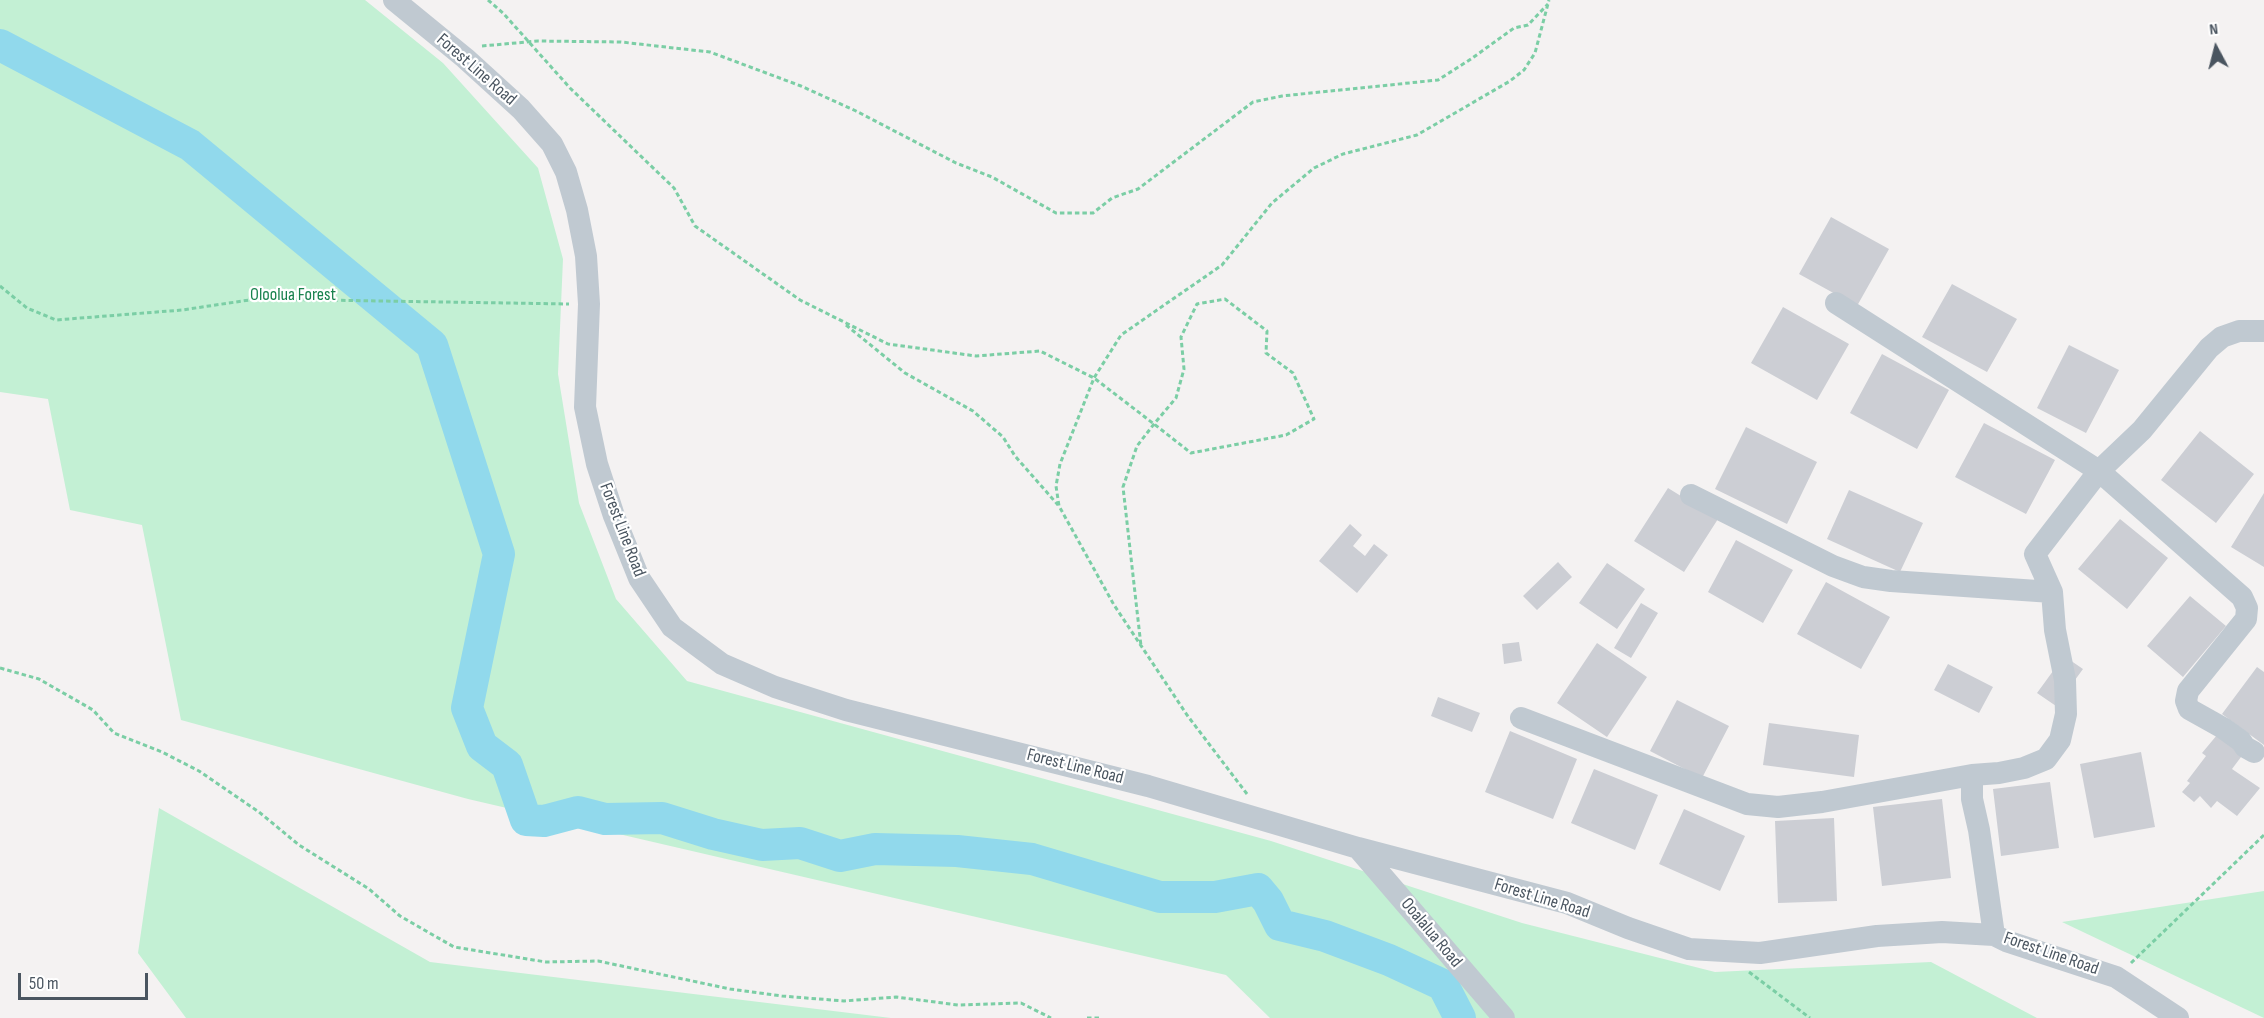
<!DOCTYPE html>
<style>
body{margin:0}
#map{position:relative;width:2264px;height:1018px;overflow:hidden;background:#f4f2f2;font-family:"Sofia Sans Condensed",sans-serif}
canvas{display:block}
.north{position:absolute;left:2186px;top:18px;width:60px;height:60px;-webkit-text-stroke:4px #fff;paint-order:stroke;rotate:353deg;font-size:16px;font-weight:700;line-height:24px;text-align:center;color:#4a5560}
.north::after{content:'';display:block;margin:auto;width:21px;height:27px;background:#4a5560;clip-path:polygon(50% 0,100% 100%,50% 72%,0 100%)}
.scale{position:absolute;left:18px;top:973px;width:130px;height:27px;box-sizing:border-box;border:3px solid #4a5560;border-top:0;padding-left:8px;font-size:18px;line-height:21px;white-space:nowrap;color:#4a5560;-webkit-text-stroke:4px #fff;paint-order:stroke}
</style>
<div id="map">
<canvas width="2264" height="1018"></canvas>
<div class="north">N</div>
<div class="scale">50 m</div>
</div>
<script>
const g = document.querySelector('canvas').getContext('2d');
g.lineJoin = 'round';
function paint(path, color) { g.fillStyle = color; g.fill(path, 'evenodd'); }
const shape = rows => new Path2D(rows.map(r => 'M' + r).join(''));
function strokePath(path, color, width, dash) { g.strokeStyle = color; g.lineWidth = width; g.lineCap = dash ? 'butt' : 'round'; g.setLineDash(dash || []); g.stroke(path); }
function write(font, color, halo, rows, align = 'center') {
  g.font = font + ' "Sofia Sans Condensed",sans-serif'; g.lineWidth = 4.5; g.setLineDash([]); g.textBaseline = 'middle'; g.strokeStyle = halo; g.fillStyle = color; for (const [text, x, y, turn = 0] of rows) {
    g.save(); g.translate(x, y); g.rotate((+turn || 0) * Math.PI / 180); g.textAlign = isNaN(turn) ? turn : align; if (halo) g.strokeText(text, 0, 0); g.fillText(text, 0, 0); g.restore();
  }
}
const green = shape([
 [0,0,365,0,443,63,538,168,563,259,558,374,579,503,616,599,687,681,1271,841,1522,923,1715,972,1931,962,2037,1018,1270,1018,1226,975,468,799,181,720,142,525,70,510,48,399,0,392],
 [159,808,430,962,891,1018,186,1018,138,953],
 [2264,891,2264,1018,2062,922]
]);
const river = shape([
 [0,45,190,145,432,345,499,554,467,708,482,746,507,765,526,820,544,821,578,812,605,819,662,818,713,834,762,845,800,843,840,856,875,849,957,851,1032,859,1160,897,1215,897,1258,889,1268,901,1280,925,1325,936,1389,960,1443,985,1460,1018]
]);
const building = shape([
 [1831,217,1889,249,1857,306,1799,274],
 [1952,284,2017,319,1987,372,1922,337],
 [1783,307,1849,344,1817,400,1751,363],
 [2069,345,2119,370,2086,433,2037,408],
 [1882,354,1949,390,1917,449,1850,413],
 [1984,423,2055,460,2026,514,1955,477],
 [1746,427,1817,462,1787,524,1715,489],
 [2200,431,2254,474,2216,523,2161,480],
 [1668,488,1718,519,1684,572,1634,541],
 [1849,490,1923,523,1900,572,1827,539],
 [2264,493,2264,567,2231,547],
 [2120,519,2168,558,2127,609,2078,569],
 [1350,524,1362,535,1353,546,1365,556,1374,544,1388,555,1357,593,1319,561],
 [1736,540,1793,570,1763,623,1708,592],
 [1558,562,1572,577,1537,610,1523,596],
 [1607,563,1645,589,1617,629,1579,603],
 [1826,582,1890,617,1861,669,1797,634],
 [2190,596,2226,626,2183,677,2147,646],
 [1641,603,1658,613,1631,658,1614,648],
 [1519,642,1522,661,1504,664,1502,644],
 [1597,643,1647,677,1607,737,1557,703],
 [2064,656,2083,669,2056,706,2037,693],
 [1948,664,1993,687,1979,713,1934,690],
 [2257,667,2264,672,2264,745,2222,714],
 [1438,697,1480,713,1472,732,1431,716],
 [1677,700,1729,726,1702,778,1650,751],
 [1769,723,1859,735,1854,777,1763,765],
 [1510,731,1577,759,1553,819,1485,792],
 [2217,735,2244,753,2232,769,2260,788,2237,816,2217,801,2211,808,2200,796,2194,802,2182,792,2190,783,2187,781,2206,756,2202,753],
 [2141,752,2155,827,2094,838,2080,764],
 [1594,769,1658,795,1635,850,1571,823],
 [2050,782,2059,848,2001,856,1993,789],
 [1942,799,1951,878,1882,886,1873,807],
 [1684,809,1745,836,1720,891,1659,864],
 [1834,818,1837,901,1778,903,1775,821]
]);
const path = shape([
 [488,0,503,13,570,88,674,188,695,226,800,300,888,344,976,356,1040,351,1094,378,1128,404,1154,424,1191,453,1286,435,1314,419,1293,373,1266,353,1267,331,1225,299,1197,304,1181,337,1184,369,1176,398,1154,424,1137,446,1123,487,1141,646],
 [482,46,538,41,621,42,710,52,801,86,856,111,956,163,992,177,1056,213,1093,213,1112,198,1138,189,1253,102,1282,96,1438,80,1471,59,1514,28,1528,25,1548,4],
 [0,286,27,308,56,320,182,310,256,299,569,304],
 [846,325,905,373,973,411,1003,437,1015,456,1058,505],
 [0,668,39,679,93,710,114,733,162,752,199,771,259,812,299,845,369,889,400,916,454,947,546,962,598,961,730,989,782,996,844,1001,896,997,958,1005,1021,1003,1051,1018],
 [1247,794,1187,715,1114,605,1059,506,1056,486,1060,464,1094,378,1121,335,1222,265,1272,203,1314,168,1343,154,1417,135,1510,81,1524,70,1535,53,1549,0],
 [2131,963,2264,835],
 [1749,972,1810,1018],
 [1087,1018,1102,1018]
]);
const minor = shape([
 [394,0,465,58,521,109,552,144,566,172,577,210,586,256,589,304,585,407,597,464,614,516,639,578,672,627,722,664,775,687,846,710,1148,786,1358,848,1567,903,1628,928,1689,949,1760,953,1877,936,1942,932,1994,935,2006,941,2116,977,2178,1018],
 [1836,303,2099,471,2242,597,2247,608,2246,619,2188,691,2186,701,2189,709,2223,728,2241,741,2245,747,2254,752],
 [1691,495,1833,566,1863,577,1891,581,2052,592],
 [1521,718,1747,804,1778,807,1822,802,1972,775,1999,773,2024,768,2046,759,2060,740,2066,714,2065,680,2055,630,2052,592,2035,554,2099,471,2142,430,2209,348,2222,337,2239,331,2264,331],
 [1972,775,1972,799,1979,830,1994,935],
 [1358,848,1504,1018]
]);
const streetNames = [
 ["Forest Line Road",476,70,41],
 ["Forest Line Road",622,530,69],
 ["Forest Line Road",1075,767,14],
 ["Forest Line Road",1542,899,17],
 ["Ooalalua Road",1431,933,50],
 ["Forest Line Road",2051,954,19]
];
const parkNames = [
 ["Oloolua Forest",293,295]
];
paint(green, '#c3f0d4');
strokePath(river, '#91d9ec', 32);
paint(building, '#ccced4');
strokePath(path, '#7bcea5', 3, [4.5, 3]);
strokePath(minor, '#c0c9d1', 22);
write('18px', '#4a5560', '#fff', streetNames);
write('18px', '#19824e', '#fff', parkNames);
</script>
